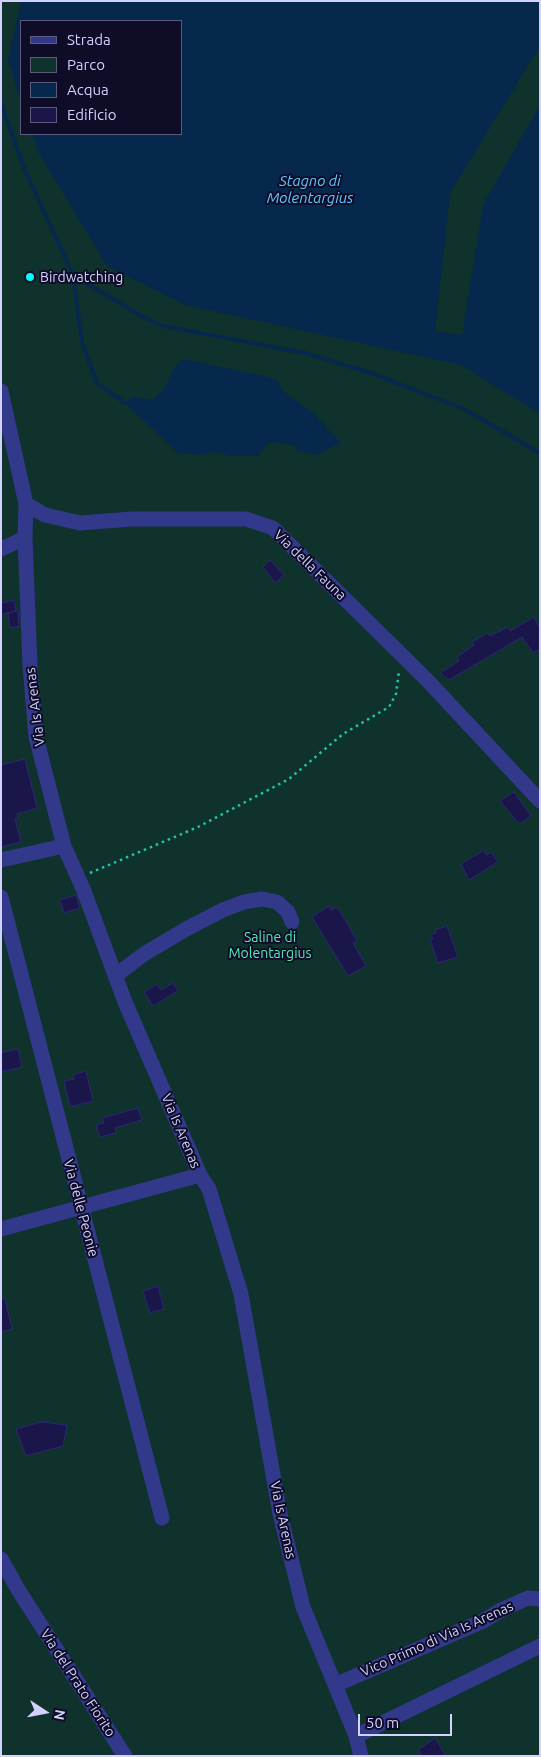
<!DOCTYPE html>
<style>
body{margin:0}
#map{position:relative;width:541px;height:1757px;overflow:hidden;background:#0e0c27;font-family:Ubuntu,sans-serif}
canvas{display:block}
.frame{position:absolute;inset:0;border:2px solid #d3d2ff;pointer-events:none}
.legend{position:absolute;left:20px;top:20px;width:162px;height:115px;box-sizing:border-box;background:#0e0c27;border:1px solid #5d5b7d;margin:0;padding:6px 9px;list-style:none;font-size:15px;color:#d3d2ff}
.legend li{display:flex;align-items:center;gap:10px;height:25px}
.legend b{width:25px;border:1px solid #5d5b7d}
.north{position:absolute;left:20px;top:1687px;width:50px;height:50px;-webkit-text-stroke:4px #0e0c27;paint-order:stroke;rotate:101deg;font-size:14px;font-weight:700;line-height:20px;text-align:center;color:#d3d2ff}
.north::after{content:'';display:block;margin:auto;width:18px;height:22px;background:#d3d2ff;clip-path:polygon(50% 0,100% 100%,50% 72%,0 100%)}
.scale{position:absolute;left:358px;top:1714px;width:94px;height:22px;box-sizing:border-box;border:2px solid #d3d2ff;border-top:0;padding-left:6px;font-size:15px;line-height:18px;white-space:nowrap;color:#d3d2ff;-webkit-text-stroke:4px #0e0c27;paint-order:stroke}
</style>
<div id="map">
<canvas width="541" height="1757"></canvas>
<div class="frame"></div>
<ul class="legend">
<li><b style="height:6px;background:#32398b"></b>Strada</li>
<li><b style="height:14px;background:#0f322d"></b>Parco</li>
<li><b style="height:14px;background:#06284c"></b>Acqua</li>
<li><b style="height:14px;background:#1b164a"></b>Edificio</li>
</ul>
<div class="north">N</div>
<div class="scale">50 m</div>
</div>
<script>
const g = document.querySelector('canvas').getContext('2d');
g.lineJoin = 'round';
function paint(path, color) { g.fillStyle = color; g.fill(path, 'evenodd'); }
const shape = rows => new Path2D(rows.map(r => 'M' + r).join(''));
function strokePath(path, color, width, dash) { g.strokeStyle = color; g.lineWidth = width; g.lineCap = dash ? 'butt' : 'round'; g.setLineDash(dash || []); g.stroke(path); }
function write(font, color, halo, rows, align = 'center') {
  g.font = font + ' Ubuntu,sans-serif'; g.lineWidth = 4; g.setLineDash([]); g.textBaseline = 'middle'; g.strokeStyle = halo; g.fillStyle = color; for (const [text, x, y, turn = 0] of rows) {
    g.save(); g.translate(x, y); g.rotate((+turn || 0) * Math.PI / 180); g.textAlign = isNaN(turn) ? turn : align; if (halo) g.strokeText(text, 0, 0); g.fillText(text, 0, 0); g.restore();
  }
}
const green = shape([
 [1,1,540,1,540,1756,1,1756],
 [21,21,181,21,181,134,21,134]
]);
const water = shape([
 [21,1,540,1,540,46,450,193,435,331,462,335,483,205,540,105,540,414,461,365,185,305,107,266,38,152,32,134,181,134,181,21,21,21,21,102,8,61],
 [183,359,264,376,277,380,283,391,314,414,341,443,327,449,319,455,297,451,294,445,270,442,258,456,232,456,214,452,198,455,178,453,125,403,133,397,153,400,165,387,174,368]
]);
const stream = shape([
 [1,103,24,168,73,275,82,342,97,383,125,403],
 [73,275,141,316,163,326,305,353,374,374,464,409,540,453]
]);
const building = shape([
 [270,560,284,575,275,583,263,567,270,560],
 [14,600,16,611,1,615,1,603,14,600],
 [18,610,19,626,10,628,8,613,18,610],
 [534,617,540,628,540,649,533,653,522,637,449,680,440,673,459,661,457,657,474,645,472,642,488,633,490,636,508,627,510,631,534,617],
 [25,759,37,808,17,814,18,818,15,819,21,842,1,847,1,765,25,759],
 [514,792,531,816,519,824,500,801,514,792],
 [484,850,486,855,491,852,498,862,469,880,461,864,484,850],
 [76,895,80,908,64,913,60,900,76,895],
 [329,906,331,910,337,907,350,928,357,941,353,943,366,966,348,976,312,917,329,906],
 [447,926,458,957,438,963,430,940,433,939,431,935,436,933,435,930,447,926],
 [173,983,178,991,153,1006,144,992,157,984,161,990,173,983],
 [18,1049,22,1067,1,1072,1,1053,18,1049],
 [86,1071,93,1101,70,1107,64,1081,74,1079,73,1075,86,1071],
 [138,1108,142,1120,115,1128,116,1133,100,1137,96,1125,104,1123,102,1118,138,1108],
 [158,1286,164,1309,150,1313,143,1291,158,1286],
 [1,1299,5,1299,12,1329,1,1332,1,1299],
 [41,1422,67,1425,63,1446,26,1456,16,1429,41,1422],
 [435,1738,446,1756,422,1756,418,1750,435,1738]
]);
const path = shape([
 [90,873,198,827,289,779,343,734,389,707,396,694,399,671]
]);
const minor = shape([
 [1,391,26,504,45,515,80,523,132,519,246,519,273,528,427,680,540,801],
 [26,504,25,538,30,666,36,737,64,846,84,891,125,1002,200,1175,209,1189,241,1294,280,1514,303,1607,356,1736,361,1756],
 [1,549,25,538],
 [1,860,64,846],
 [1,897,162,1518],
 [115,976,144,954,188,928,223,910,244,902,262,899,277,902,288,912,292,922],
 [1,1229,200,1175],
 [1,1559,19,1591,125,1756],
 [335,1685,483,1621,503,1609,528,1598,540,1599],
 [356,1736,540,1646]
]);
const markers = [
 [30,277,5,"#00fdfa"]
];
const poiNames = [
 ["Birdwatching",40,277]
];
const streetNames = [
 ["Via della Fauna",310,565,44],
 ["Via Is Arenas",35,707,-97],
 ["Via Is Arenas",181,1131,67],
 ["Via delle Peonie",81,1208,75],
 ["Via Is Arenas",283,1520,78],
 ["Vico Primo di Via Is Arenas",437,1639,-24],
 ["Via del Prato Fiorito",78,1683,57]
];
const parkNames = [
 ["Saline di",270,937],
 ["Molentargius",270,953]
];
const waterNames = [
 ["Stagno di",310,181],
 ["Molentargius",310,198]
];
paint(green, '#0f322d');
paint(water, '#06284c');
strokePath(stream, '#06284c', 4);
paint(building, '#1b164a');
strokePath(building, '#2d2678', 1);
strokePath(path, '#22c4a8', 2.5, [2.5, 4]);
strokePath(minor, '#32398b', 15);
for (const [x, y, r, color] of markers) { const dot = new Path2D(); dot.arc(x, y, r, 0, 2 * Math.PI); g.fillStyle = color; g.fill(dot); strokePath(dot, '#0e0c27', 2); }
write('14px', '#d3d2ff', '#0e0c27', poiNames, 'left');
write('14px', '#d3d2ff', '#0e0c27', streetNames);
write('14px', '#51ecb4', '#0e0c27', parkNames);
write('italic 15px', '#60c7ff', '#0e0c27', waterNames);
</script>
